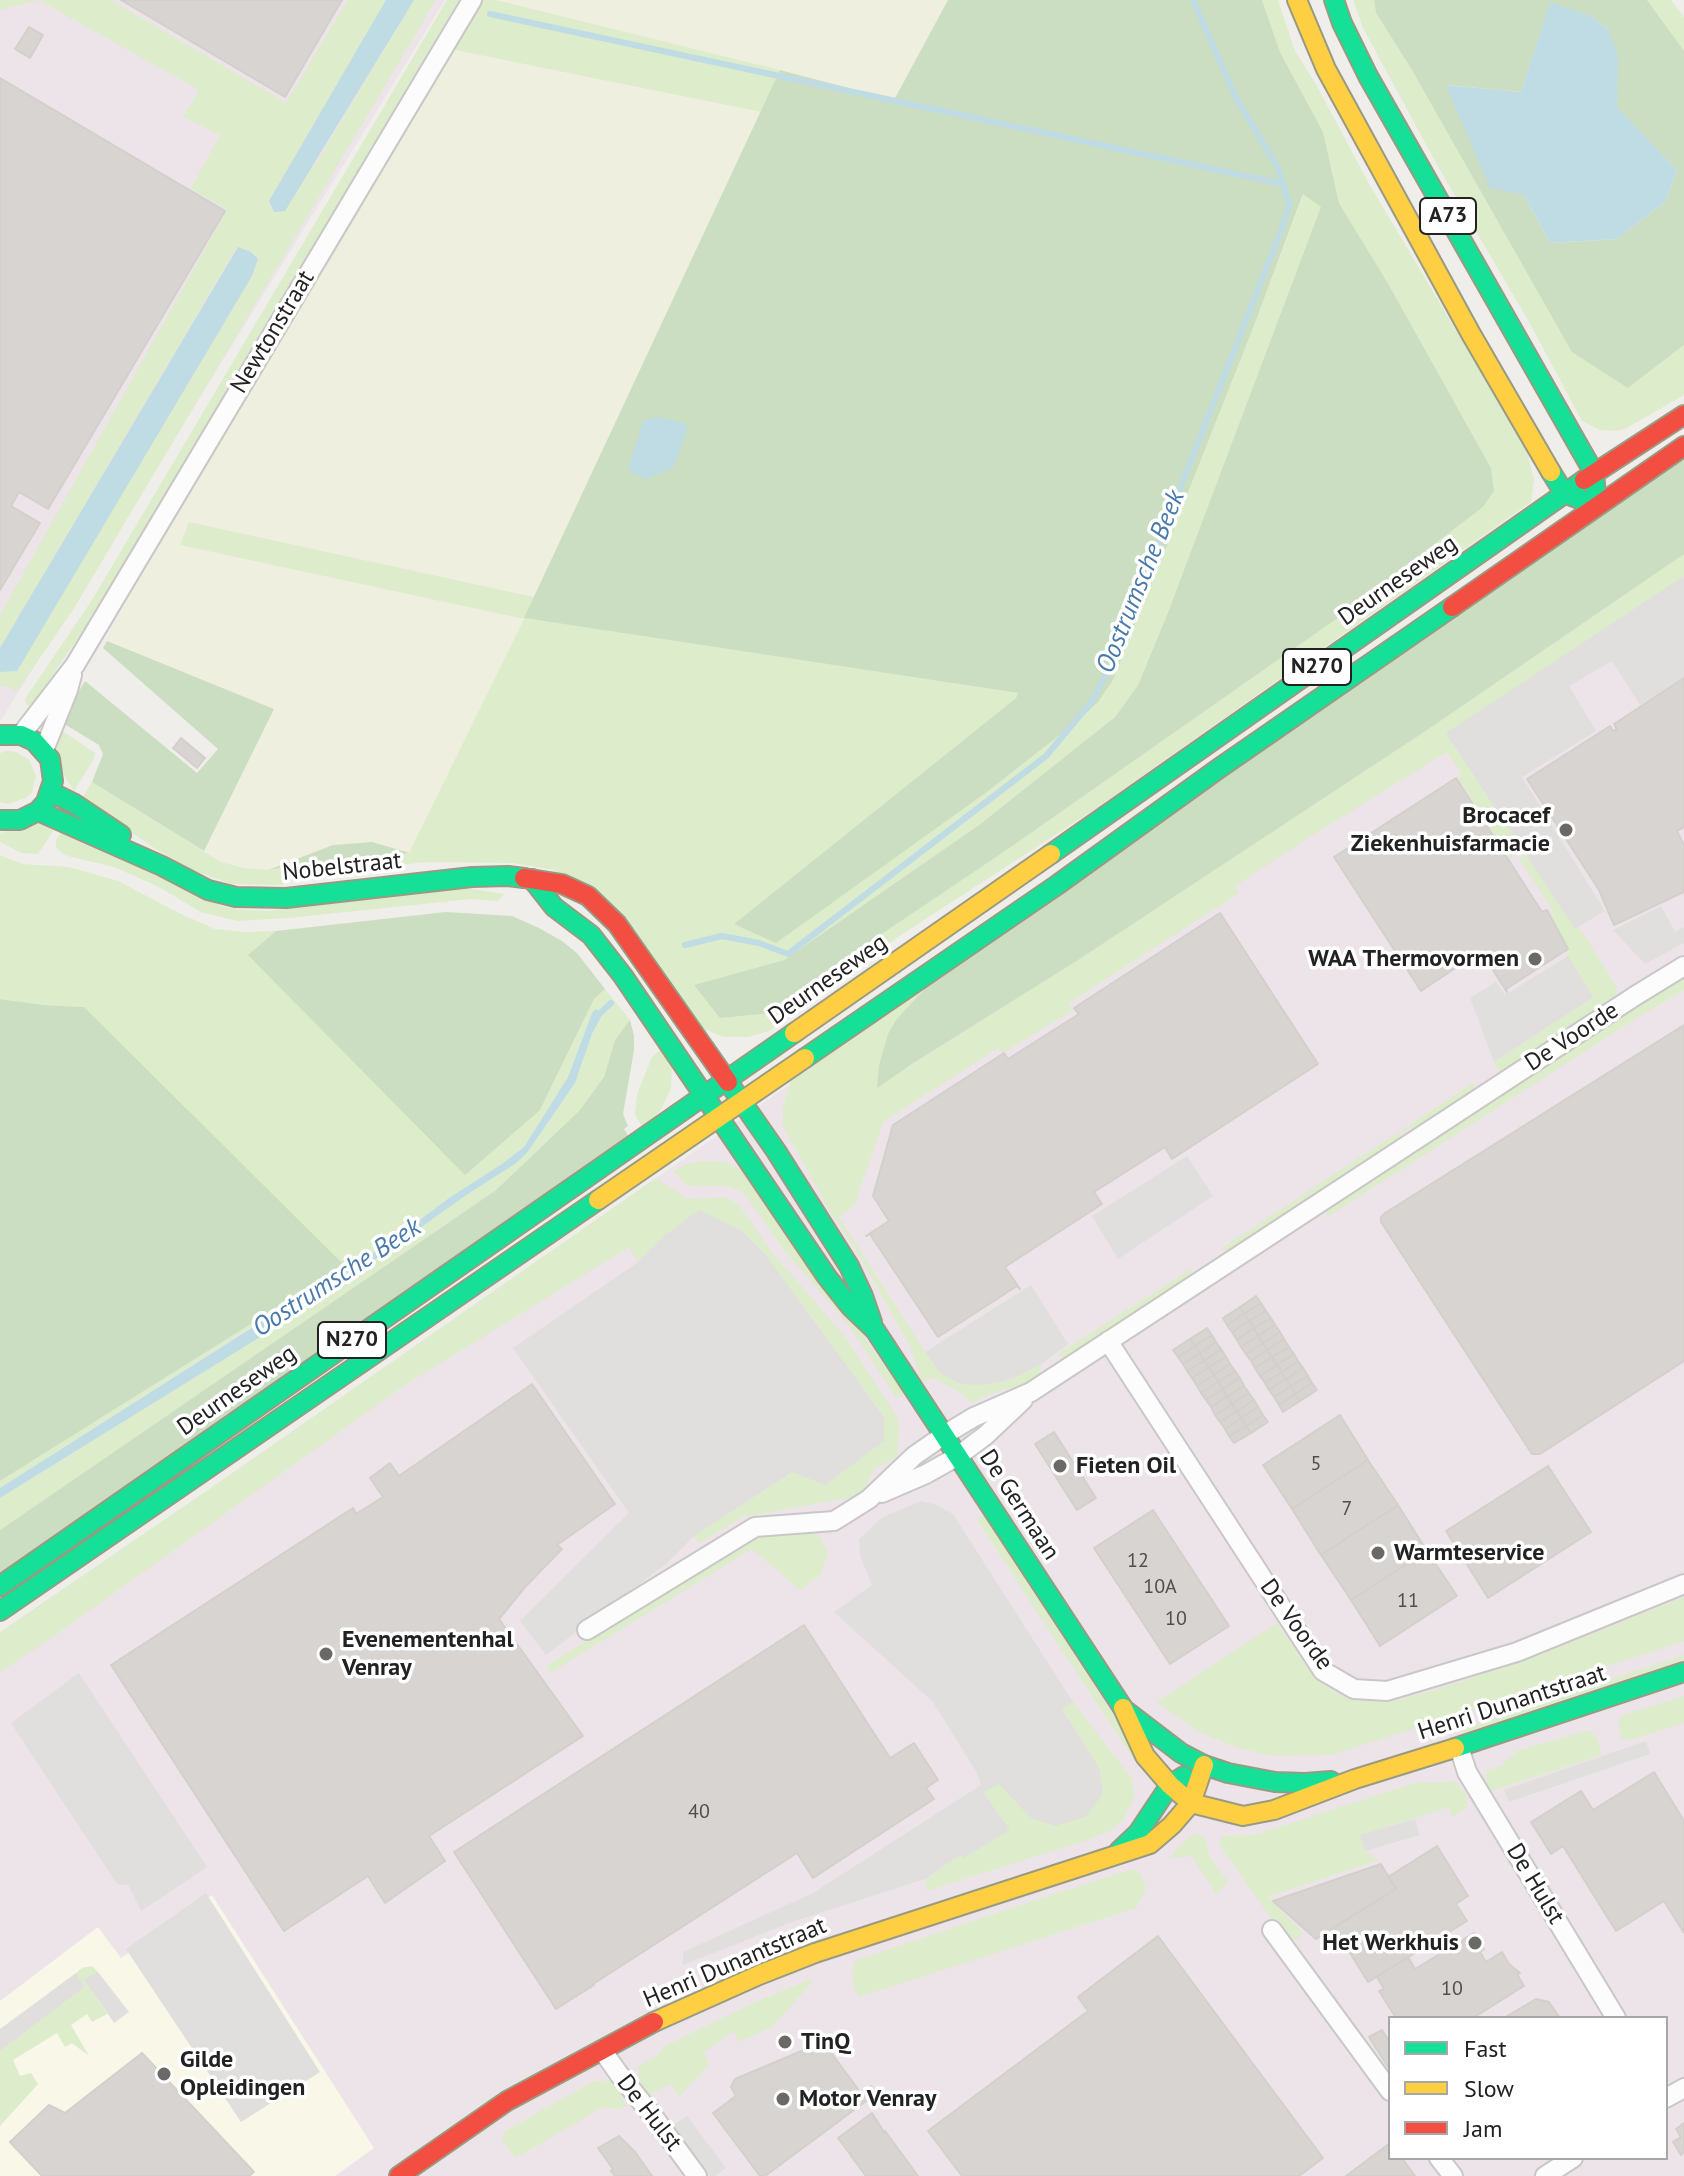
<!DOCTYPE html>
<style>
body{margin:0}
#map{position:relative;width:1684px;height:2176px;overflow:hidden;background:#f0eeeb;font-family:"PT Sans",sans-serif}
canvas{display:block}
.legend{position:absolute;left:1388px;top:2016px;width:280px;height:144px;box-sizing:border-box;background:#fff;border:2px solid #a7a7a7;margin:0;padding:10px 14px;list-style:none;font-size:24px;color:#222}
.legend li{display:flex;align-items:center;gap:16px;height:40px}
.legend b{width:40px;border:2px solid #a7a7a7}
</style>
<div id="map">
<canvas width="1684" height="2176"></canvas>
<ul class="legend">
<li><b style="height:10px;background:#16e098"></b>Fast</li>
<li><b style="height:10px;background:#ffcf43"></b>Slow</li>
<li><b style="height:10px;background:#f24e42"></b>Jam</li>
</ul>
</div>
<script>
const g = document.querySelector('canvas').getContext('2d');
g.lineJoin = 'round';
function paint(path, color) { g.fillStyle = color; g.fill(path, 'evenodd'); }
const shape = rows => new Path2D(rows.map(r => 'M' + r).join(''));
function strokePath(path, color, width, dash) { g.strokeStyle = color; g.lineWidth = width; g.lineCap = dash ? 'butt' : 'round'; g.setLineDash(dash || []); g.stroke(path); }
function write(font, color, halo, rows, align = 'center') {
  g.font = font + ' "PT Sans",sans-serif'; g.lineWidth = 7; g.setLineDash([]); g.textBaseline = 'middle'; g.strokeStyle = halo; g.fillStyle = color; for (const [text, x, y, turn = 0] of rows) {
    g.save(); g.translate(x, y); g.rotate((+turn || 0) * Math.PI / 180); g.textAlign = isNaN(turn) ? turn : align; if (halo) g.strokeText(text, 0, 0); g.fillText(text, 0, 0); g.restore();
  }
}
const industrial = shape([
 [0,0,445,0,0,722],
 [1684,519,1684,2176,0,2176,0,1639,1051,901],
 [1390,2018,1666,2018,1666,2158,1390,2158]
]);
const education = shape([
 [212,1895,374,2148,335,2176,0,2176,0,2001,98,1927,121,1958]
]);
const farmland = shape([
 [496,0,948,0,894,101,780,70],
 [450,49,761,112,534,597,190,522,180,545,524,618,410,853,372,842,333,845,268,870,244,868,221,862,204,851,273,709,107,641,117,618,174,519]
]);
const grass = shape([
 [0,0,111,0,286,103,348,0,386,0,269,201,271,208,315,165,414,0,436,0,73,610,17,691,6,686,0,687,0,672,17,670,252,276,258,259,237,247,0,648,0,615,227,210,191,188,220,135,183,117,199,90,39,0,0,10],
 [447,0,459,0,117,580,31,707,27,705,25,700,27,696,92,600],
 [480,0,496,0,780,70,761,112,450,49],
 [1262,0,1278,0,1295,51,1317,86,1369,184,1526,448,1534,480,1531,502,1095,809,898,937,769,1031,748,1037,724,1037,704,1029,554,870,513,863,428,862,311,874,280,885,231,884,192,870,154,848,82,798,92,782,221,862,244,868,268,870,305,864,409,853,524,619,180,545,189,522,534,597,525,618,1018,693,1016,698,734,924,777,942,1113,680,1255,323,1304,193,1322,207,1167,615,1138,685,1115,717,979,825,784,960,694,985,752,1014,781,1012,789,1015,815,979,1011,847,1342,615,1483,507,1494,491,1491,468,1389,285,1339,203,1323,132,1280,52],
 [1353,0,1374,0,1376,13,1412,70,1628,388,1684,345,1684,395,1625,429,1614,431,1600,430,1582,421,1528,320,1436,163,1363,28],
 [1647,0,1671,0,1684,17,1684,51],
 [1684,554,1684,594,1480,731,1527,847,1509,859,1457,777,1461,773,1447,752,1308,838,1235,886,1239,893,1069,1003,1073,1010,1003,1053,998,1048,883,1122,855,1204,839,1217,925,1352,940,1373,961,1384,979,1385,1001,1382,1014,1378,1043,1363,1036,1379,1026,1384,1001,1390,975,1401,970,1401,963,1394,934,1378,922,1381,910,1346,901,1330,859,1255,828,1208,783,1126,783,1106,792,1078,933,980,896,1020,888,1034,879,1065,877,1087,1078,960,1427,730],
 [58,728,95,753,94,759,74,791,64,775,57,754],
 [7,751,16,752,29,760,36,776,32,792,26,798,8,804,0,802,0,753],
 [38,823,56,827,38,854,21,853,0,842,0,833],
 [62,831,221,906,243,910,269,911,465,888,504,894,498,901,471,899,289,918,238,921,201,912,157,886,114,867,64,855,56,847,56,840],
 [1530,851,1617,987,1615,999,1501,1073,1494,1062,1593,997,1568,956,1549,914,1553,911,1519,858],
 [0,855,22,864,69,867,118,881,181,914,215,929,246,932,276,931,249,955,540,1110,594,999,605,989,630,1020,615,1040,604,1077,579,1111,496,1190,0,1530,0,1498,270,1331,369,1264,468,1194,500,1174,527,1153,575,1083,592,1034,602,1015,592,1013,568,1077,524,1147,503,1164,449,1198,393,1240,352,1266,302,1295,0,1488,0,1481,235,1334,342,1264,84,1007,43,1005,0,999],
 [1684,977,1684,990,1640,1016,1326,1218,1328,1209],
 [663,1047,672,1064,671,1088,662,1108,644,1130,635,1114,637,1094,652,1057],
 [1473,1083,1476,1090,1414,1132,1411,1127,1398,1135,1400,1140,1230,1252,1222,1248],
 [701,1161,726,1162,746,1173,905,1394,896,1397,850,1327,780,1245,745,1194,729,1186,694,1186,686,1184,673,1171,688,1164],
 [656,1178,687,1199,725,1197,738,1204,771,1251,846,1338,897,1417,899,1426,898,1453,896,1457,876,1468,871,1475,865,1488,853,1497,743,1517,699,1543,694,1536,792,1472,884,1441,884,1417,765,1254,664,1236,638,1262,629,1247,405,1385,47,1641,0,1672,0,1632,218,1483],
 [1191,1269,1191,1276,1179,1285,1067,1358,1059,1356,1058,1354],
 [984,1515,1140,1756,1134,1760,977,1520],
 [811,1530,820,1537,828,1553,821,1574,800,1590,752,1549,550,1673,546,1666,743,1542,771,1533],
 [1684,1597,1684,1641,1332,1755,1272,1756,1238,1748,1198,1731,1157,1702,1277,1623,1313,1675,1338,1694,1356,1701,1391,1702,1435,1690,1540,1655],
 [1684,1655,1684,1660,1462,1734,1464,1728],
 [1684,1696,1684,1723,1630,1740,1621,1738,1618,1722,1621,1716],
 [1073,1702,1132,1779,1134,1798,1123,1820,1110,1831,1087,1840,927,1891,925,1879,960,1855,1010,1830,983,1791,999,1783,1031,1818,1098,1768,1062,1708],
 [1589,1730,1597,1738,1602,1755,1488,1792,1486,1771,1502,1765,1517,1751],
 [1455,1781,1466,1795,1467,1808,1452,1817,1449,1807,1361,1835,1365,1851,1378,1860,1268,1897,1303,1933,1290,1945,1218,1843,1223,1836,1254,1835,1418,1782,1440,1783],
 [1199,1833,1205,1839,1209,1855,1228,1882,1216,1895,1192,1856,1171,1858,1177,1848,1189,1837],
 [1134,1869,1141,1874,1146,1889,1136,1908,859,1997,854,1988,852,1975,854,1961,1047,1896],
 [92,1966,98,1972,85,1981,107,2014,92,2022,87,2014,71,2025,89,2056,72,2043,65,2047,57,2033,13,2060,20,2076,31,2073,38,2084,0,2126,0,2051,85,1987,76,1973,82,1968],
 [810,1979,812,1982,772,2027,739,2042,734,2031,704,2052,709,2065,678,2097,672,2084,652,2092,657,2105,654,2105,643,2090,639,2078,638,2067,655,2057,665,2046,740,2009],
 [610,2080,627,2105,620,2109,603,2107,516,2158,502,2140,504,2132,592,2082]
]);
const forest = shape([
 [948,0,1262,0,1280,52,1323,132,1339,203,1389,285,1491,468,1494,491,1483,507,1342,615,1011,847,815,979,788,1015,781,1012,720,1018,694,985,784,960,979,825,1115,717,1138,685,1167,615,1321,207,1303,194,1255,323,1160,563,1113,680,1098,702,1076,722,988,791,776,943,734,924,1016,698,1018,693,524,618,780,70,894,100],
 [1374,0,1647,0,1684,51,1684,345,1628,388,1572,352,1412,70,1376,13],
 [1550,3,1591,16,1609,30,1616,107,1677,170,1665,202,1617,239,1550,243,1524,195,1447,85,1521,92],
 [1684,458,1684,554,1427,730,1078,960,912,1064,877,1088,879,1065,888,1034,896,1020,933,980],
 [107,641,274,709,204,851,92,782,103,754,99,745,61,722,85,681,197,773,218,749,103,648],
 [372,842,410,853,305,864,268,870,333,845],
 [446,912,512,916,539,928,562,941,577,953,605,989,594,999,540,1110,465,1175,248,955,276,931],
 [0,999,43,1005,84,1007,343,1264,235,1334,0,1481],
 [630,1020,634,1036,634,1050,623,1114,628,1126,624,1129,628,1135,0,1575,0,1530,496,1190,579,1111,604,1077,615,1040]
]);
const parking = shape([
 [1684,576,1684,679,1640,705,1612,661,1569,686,1596,731,1522,777,1605,911,1575,929,1446,733],
 [1661,906,1675,932,1684,927,1684,943,1645,964,1613,930],
 [1568,956,1593,997,1494,1062,1470,998,1496,982,1505,995],
 [1187,1156,1213,1196,1118,1259,1092,1216],
 [699,1210,741,1230,765,1254,884,1417,884,1441,825,1485,792,1472,694,1536,667,1563,546,1655,520,1621,629,1513,513,1348,638,1262,664,1236],
 [1031,1285,1068,1344,1043,1363,1014,1378,1001,1382,979,1385,961,1384,940,1373,925,1352],
 [921,1501,934,1504,953,1514,1073,1702,1062,1709,1099,1768,1103,1794,1085,1817,1055,1826,1031,1818,999,1784,983,1792,1010,1830,963,1858,960,1855,925,1879,792,1922,683,1965,683,1952,813,1893,981,1785,977,1773,933,1702,834,1612,872,1585,860,1556,859,1539,883,1517],
 [79,1673,207,1867,141,1911,128,1885,117,1884,11,1723],
 [1646,1741,1650,1754,1509,1802,1504,1790],
 [1415,1819,1420,1835,1365,1851,1360,1835],
 [206,1893,320,2072,241,2122,126,1949],
 [98,1972,129,2012,114,2023,84,1980],
 [76,1973,85,1987,0,2051,0,2029],
 [687,2116,726,2168,715,2176,709,2176,672,2126]
]);
const water = shape([
 [386,0,414,0,285,211,274,212,269,201],
 [1550,2,1591,16,1609,30,1618,58,1617,107,1677,170,1665,202,1617,239,1550,243,1524,195,1490,188,1446,85,1521,92],
 [238,247,251,252,258,259,252,276,17,671,0,672,0,648],
 [657,417,685,423,687,430,673,468,646,479,628,471,643,421],
 [596,1009,602,1015,592,1034,575,1083,527,1153,515,1164,468,1194,369,1264,270,1331,0,1498,0,1488,303,1295,352,1266,393,1240,449,1198,502,1164,524,1147,568,1077,592,1013]
]);
const stream = shape([
 [490,14,1283,184],
 [685,945,722,936,759,943,788,954,1046,756,1093,700,1114,657,1284,223,1289,204,1278,168,1236,98,1193,0],
 [596,1017,611,1003]
]);
const building = shape([
 [121,0,342,0,285,97,121,0],
 [29,27,43,35,30,58,15,49,29,27],
 [0,78,225,211,48,509,19,492,11,506,40,523,0,590,0,78],
 [1684,678,1684,827,1677,831,1684,845,1684,892,1614,925,1599,890,1527,779,1610,726,1613,731,1617,729,1614,724,1684,678],
 [181,738,205,758,197,768,173,748,181,738],
 [1456,778,1542,912,1547,910,1568,949,1506,989,1507,992,1481,951,1421,991,1334,857,1456,778],
 [1220,913,1318,1064,1172,1159,1165,1147,1094,1192,1102,1204,1005,1267,1020,1289,1017,1286,938,1337,870,1234,866,1236,889,1221,873,1196,893,1125,1004,1053,1008,1059,1079,1014,1074,1008,1220,913],
 [1684,1025,1684,1361,1540,1454,1532,1454,1381,1222,1381,1217,1385,1213,1684,1025],
 [1256,1296,1261,1303,1244,1314,1240,1307,1256,1296],
 [1261,1303,1266,1311,1249,1321,1244,1314,1261,1303],
 [1240,1307,1244,1314,1227,1325,1223,1318,1240,1307],
 [1266,1311,1271,1318,1254,1328,1249,1321,1266,1311],
 [1244,1314,1249,1321,1232,1332,1227,1325,1244,1314],
 [1271,1318,1275,1325,1258,1336,1254,1328,1271,1318],
 [1249,1321,1254,1328,1237,1340,1232,1332,1249,1321],
 [1275,1325,1280,1332,1263,1343,1258,1336,1275,1325],
 [1207,1328,1212,1335,1195,1346,1190,1339,1207,1328],
 [1254,1328,1258,1336,1241,1347,1237,1340,1254,1328],
 [1280,1332,1284,1339,1267,1350,1263,1343,1280,1332],
 [1212,1335,1216,1342,1200,1353,1195,1346,1212,1335],
 [1258,1336,1263,1343,1246,1354,1241,1347,1258,1336],
 [1190,1339,1195,1346,1178,1357,1173,1350,1190,1339],
 [1284,1339,1289,1347,1272,1357,1267,1350,1284,1339],
 [1216,1342,1221,1349,1204,1361,1200,1353,1216,1342],
 [1263,1343,1267,1350,1251,1361,1246,1354,1263,1343],
 [1195,1346,1200,1353,1183,1364,1178,1357,1195,1346],
 [1289,1347,1294,1354,1277,1365,1272,1357,1289,1347],
 [1221,1349,1226,1357,1209,1367,1204,1361,1221,1349],
 [1267,1350,1272,1357,1255,1368,1251,1361,1267,1350],
 [1200,1353,1204,1361,1187,1371,1183,1364,1200,1353],
 [1294,1354,1298,1361,1282,1372,1277,1365,1294,1354],
 [1226,1357,1230,1364,1214,1375,1209,1367,1226,1357],
 [1272,1357,1277,1365,1260,1376,1255,1368,1272,1357],
 [1204,1361,1209,1367,1192,1378,1187,1371,1204,1361],
 [1298,1361,1303,1368,1286,1379,1282,1372,1298,1361],
 [1230,1364,1235,1371,1218,1382,1214,1375,1230,1364],
 [1277,1365,1282,1372,1265,1383,1260,1376,1277,1365],
 [1209,1367,1214,1375,1197,1386,1192,1378,1209,1367],
 [1303,1368,1308,1376,1291,1386,1286,1379,1303,1368],
 [1235,1371,1240,1378,1223,1389,1218,1382,1235,1371],
 [1282,1372,1286,1379,1269,1390,1265,1383,1282,1372],
 [1214,1375,1218,1382,1201,1393,1197,1386,1214,1375],
 [1308,1376,1312,1383,1295,1394,1291,1386,1308,1376],
 [1240,1378,1244,1386,1227,1397,1223,1389,1240,1378],
 [1286,1379,1291,1386,1274,1397,1269,1390,1286,1379],
 [1218,1382,1223,1389,1206,1400,1201,1393,1218,1382],
 [1312,1383,1317,1390,1300,1401,1295,1394,1312,1383],
 [532,1384,615,1504,557,1545,562,1549,525,1587,499,1619,583,1736,429,1836,445,1861,385,1903,368,1876,284,1931,111,1665,353,1508,356,1514,383,1497,370,1478,390,1463,399,1476,532,1384],
 [1244,1386,1249,1393,1232,1404,1227,1397,1244,1386],
 [1291,1386,1295,1394,1279,1405,1274,1397,1291,1386],
 [1223,1389,1227,1397,1211,1407,1206,1400,1223,1389],
 [1249,1393,1254,1400,1237,1411,1232,1404,1249,1393],
 [1295,1394,1300,1401,1283,1412,1279,1405,1295,1394],
 [1227,1397,1232,1404,1215,1415,1211,1407,1227,1397],
 [1254,1400,1258,1407,1241,1418,1237,1411,1254,1400],
 [1232,1404,1237,1411,1220,1422,1215,1415,1232,1404],
 [1258,1407,1263,1415,1246,1426,1241,1418,1258,1407],
 [1237,1411,1241,1418,1225,1429,1220,1422,1237,1411],
 [1263,1415,1268,1422,1251,1433,1246,1426,1263,1415],
 [1340,1415,1368,1460,1292,1509,1263,1465,1340,1415],
 [1241,1418,1246,1426,1229,1436,1225,1429,1241,1418],
 [1246,1426,1251,1433,1234,1443,1229,1436,1246,1426],
 [1054,1432,1096,1498,1077,1510,1035,1444,1054,1432],
 [1368,1460,1398,1505,1321,1555,1292,1509,1368,1460],
 [1548,1466,1591,1532,1488,1598,1446,1531,1548,1466],
 [1398,1505,1427,1551,1351,1600,1321,1555,1398,1505],
 [1153,1510,1229,1626,1170,1664,1094,1548,1153,1510],
 [1427,1551,1457,1596,1380,1646,1351,1600,1427,1551],
 [804,1625,890,1758,914,1743,938,1780,926,1788,934,1799,813,1878,797,1853,593,1984,594,1985,556,2009,454,1852,804,1625],
 [1654,1772,1684,1821,1684,1933,1664,1901,1616,1931,1563,1846,1551,1854,1531,1822,1581,1791,1593,1810,1654,1772],
 [1437,1846,1468,1896,1456,1904,1467,1921,1368,1982,1334,1927,1396,1889,1388,1877,1437,1846],
 [1381,1864,1396,1889,1316,1939,1273,1901,1381,1864],
 [1474,1933,1484,1949,1480,1952,1486,1962,1502,1952,1509,1964,1520,1973,1517,1974,1524,1986,1473,2018,1396,2018,1379,1991,1384,1989,1377,1977,1408,1957,1415,1969,1474,1933],
 [1158,1936,1323,2158,1299,2176,962,2176,928,2131,1088,2011,1078,1997,1158,1936],
 [1536,1999,1549,2002,1560,2018,1504,2018,1536,1999],
 [1382,2030,1390,2043,1390,2065,1388,2067,1369,2037,1382,2030],
 [823,2042,861,2093,871,2086,877,2093,765,2176,760,2176,713,2113,736,2096,731,2087,735,2079,823,2042],
 [142,2053,254,2172,249,2176,42,2176,10,2142,49,2105,65,2113,142,2053],
 [872,2113,884,2132,885,2131,918,2176,866,2176,851,2156,851,2153,850,2154,838,2138,872,2113],
 [1684,2123,1684,2152,1681,2155,1673,2142,1681,2137,1676,2129,1684,2123],
 [619,2136,635,2152,652,2176,615,2176,611,2171,613,2169,598,2148,619,2136],
 [1390,2143,1390,2158,1402,2158,1415,2176,1346,2176,1390,2143]
]);
const street = shape([
 [21,735,75,665,472,0],
 [44,750,68,690,72,675],
 [1108,1341,1323,1671,1354,1689,1387,1691,1517,1652,1684,1584],
 [882,1493,926,1474,958,1456,986,1435,1023,1400],
 [587,1630,755,1527,834,1521,869,1499,914,1456,944,1435,974,1417,1031,1392,1635,996,1684,966],
 [1459,1747,1467,1772,1616,2018],
 [1272,1930,1390,2091],
 [602,2050,619,2074,656,2120,697,2176],
 [1666,2098,1684,2088],
 [1439,2158,1453,2176],
 [1545,2176,1573,2158]
]);
const fast = shape([
 [1334,0,1342,23,1368,76,1594,473,1597,506,1564,493,1551,472],
 [0,735,21,735,34,741,50,759,53,781,46,802,38,811,20,820,0,820],
 [51,792,73,803,121,835],
 [38,811,162,866,208,890,236,897,286,898,472,877,508,876,524,878],
 [1051,854,1584,480],
 [532,879,554,907,591,935,623,976,827,1277,850,1306,875,1330,1123,1708],
 [805,1058,1057,885,1218,769,1452,607],
 [728,1082,776,1151,849,1266,863,1296,872,1322],
 [0,1586,794,1033],
 [0,1611,598,1200],
 [1126,1711,1181,1753,1204,1765,1228,1773,1275,1782,1305,1783,1331,1781],
 [1455,1748,1684,1672],
 [1119,1851,1138,1833,1170,1785,1184,1776]
]);
const slow = shape([
 [1297,0,1326,69,1471,334,1551,472],
 [794,1033,1051,854],
 [598,1200,805,1058],
 [1123,1708,1145,1756,1170,1785,1191,1803,1243,1816,1274,1810,1355,1779,1455,1748],
 [654,2022,759,1975,815,1953,1150,1844,1172,1825,1191,1803,1204,1765]
]);
const jam = shape([
 [1584,480,1684,415],
 [1452,607,1684,446],
 [524,878,562,884,588,896,617,924,728,1082],
 [399,2176,507,2101,654,2022]
]);
const markers = [
 [1566,830,8,"#6a6968"],
 [1535,959,8,"#6a6968"],
 [1060,1466,8,"#6a6968"],
 [1378,1553,8,"#6a6968"],
 [326,1654,8,"#6a6968"],
 [1475,1943,8,"#6a6968"],
 [785,2042,8,"#6a6968"],
 [164,2074,8,"#6a6968"],
 [783,2099,8,"#6a6968"]
];
const numberNames = [
 ["5",1316,1464],
 ["7",1347,1509],
 ["12",1138,1561],
 ["10A",1160,1587],
 ["11",1408,1601],
 ["10",1176,1619],
 ["40",699,1812],
 ["10",1452,1989]
];
const shields = [
 [1448,216,56],
 [1317,667,68],
 [352,1340,68]
];
const shieldNames = [
 ["A73",1448,216],
 ["N270",1317,667],
 ["N270",352,1340]
];
const streetNames = [
 ["Newtonstraat",273,332,-59],
 ["Deurneseweg",1398,581,-35],
 ["Nobelstraat",342,867,-6],
 ["Deurneseweg",828,980,-35],
 ["De Voorde",1572,1037,-33],
 ["Deurneseweg",237,1391,-35],
 ["De Germaan",1019,1505,57],
 ["De Voorde",1296,1625,54],
 ["Henri Dunantstraat",1512,1703,-18],
 ["De Hulst",1535,1884,59],
 ["Henri Dunantstraat",735,1963,-23],
 ["De Hulst",649,2113,52]
];
const poiNames = [
 ["Brocacef",1550,816,"right"],
 ["Ziekenhuisfarmacie",1550,844,"right"],
 ["WAA Thermovormen",1519,959,"right"],
 ["Fieten Oil",1076,1466],
 ["Warmteservice",1394,1553],
 ["Evenementenhal",342,1640],
 ["Venray",342,1668],
 ["Het Werkhuis",1459,1943,"right"],
 ["TinQ",801,2042],
 ["Gilde",180,2060],
 ["Opleidingen",180,2088],
 ["Motor Venray",799,2099]
];
const waterNames = [
 ["Oostrumsche Beek",1141,582,-68],
 ["Oostrumsche Beek",337,1278,-33]
];
paint(industrial, '#ede4e9');
paint(education, '#f8f7e8');
paint(farmland, '#efefdf');
paint(grass, '#ddeccb');
paint(forest, '#cbdec1');
paint(parking, '#e0dfde');
paint(water, '#bfdbe3');
strokePath(stream, '#bfdbe3', 6);
paint(building, '#d7d4d2');
strokePath(building, '#d3d0cc', 2);
strokePath(street, '#c9c8c7', 22);
strokePath(fast, '#999a82', 22);
strokePath(slow, '#999a82', 22);
strokePath(jam, '#999a82', 22);
strokePath(street, '#fdfcfc', 18);
strokePath(fast, '#16e098', 18);
strokePath(slow, '#ffcf43', 18);
strokePath(jam, '#f24e42', 18);
for (const [x, y, r, color] of markers) { const dot = new Path2D(); dot.arc(x, y, r, 0, 2 * Math.PI); g.fillStyle = color; g.fill(dot); strokePath(dot, '#fff', 3); }
write('20px', '#4f4e4e', null, numberNames);
for (const [x, y, w] of shields) { const box = new Path2D(); box.roundRect(x - w / 2, y - 18, w, 36, 6); g.fillStyle = '#fff'; g.fill(box); strokePath(box, '#222', 2); }
write('bold 22px', '#222', null, shieldNames);
write('24px', '#222', '#fff', streetNames);
write('bold 24px', '#222', '#fff', poiNames, 'left');
write('italic 26px', '#4a7aab', '#fff', waterNames);
</script>
